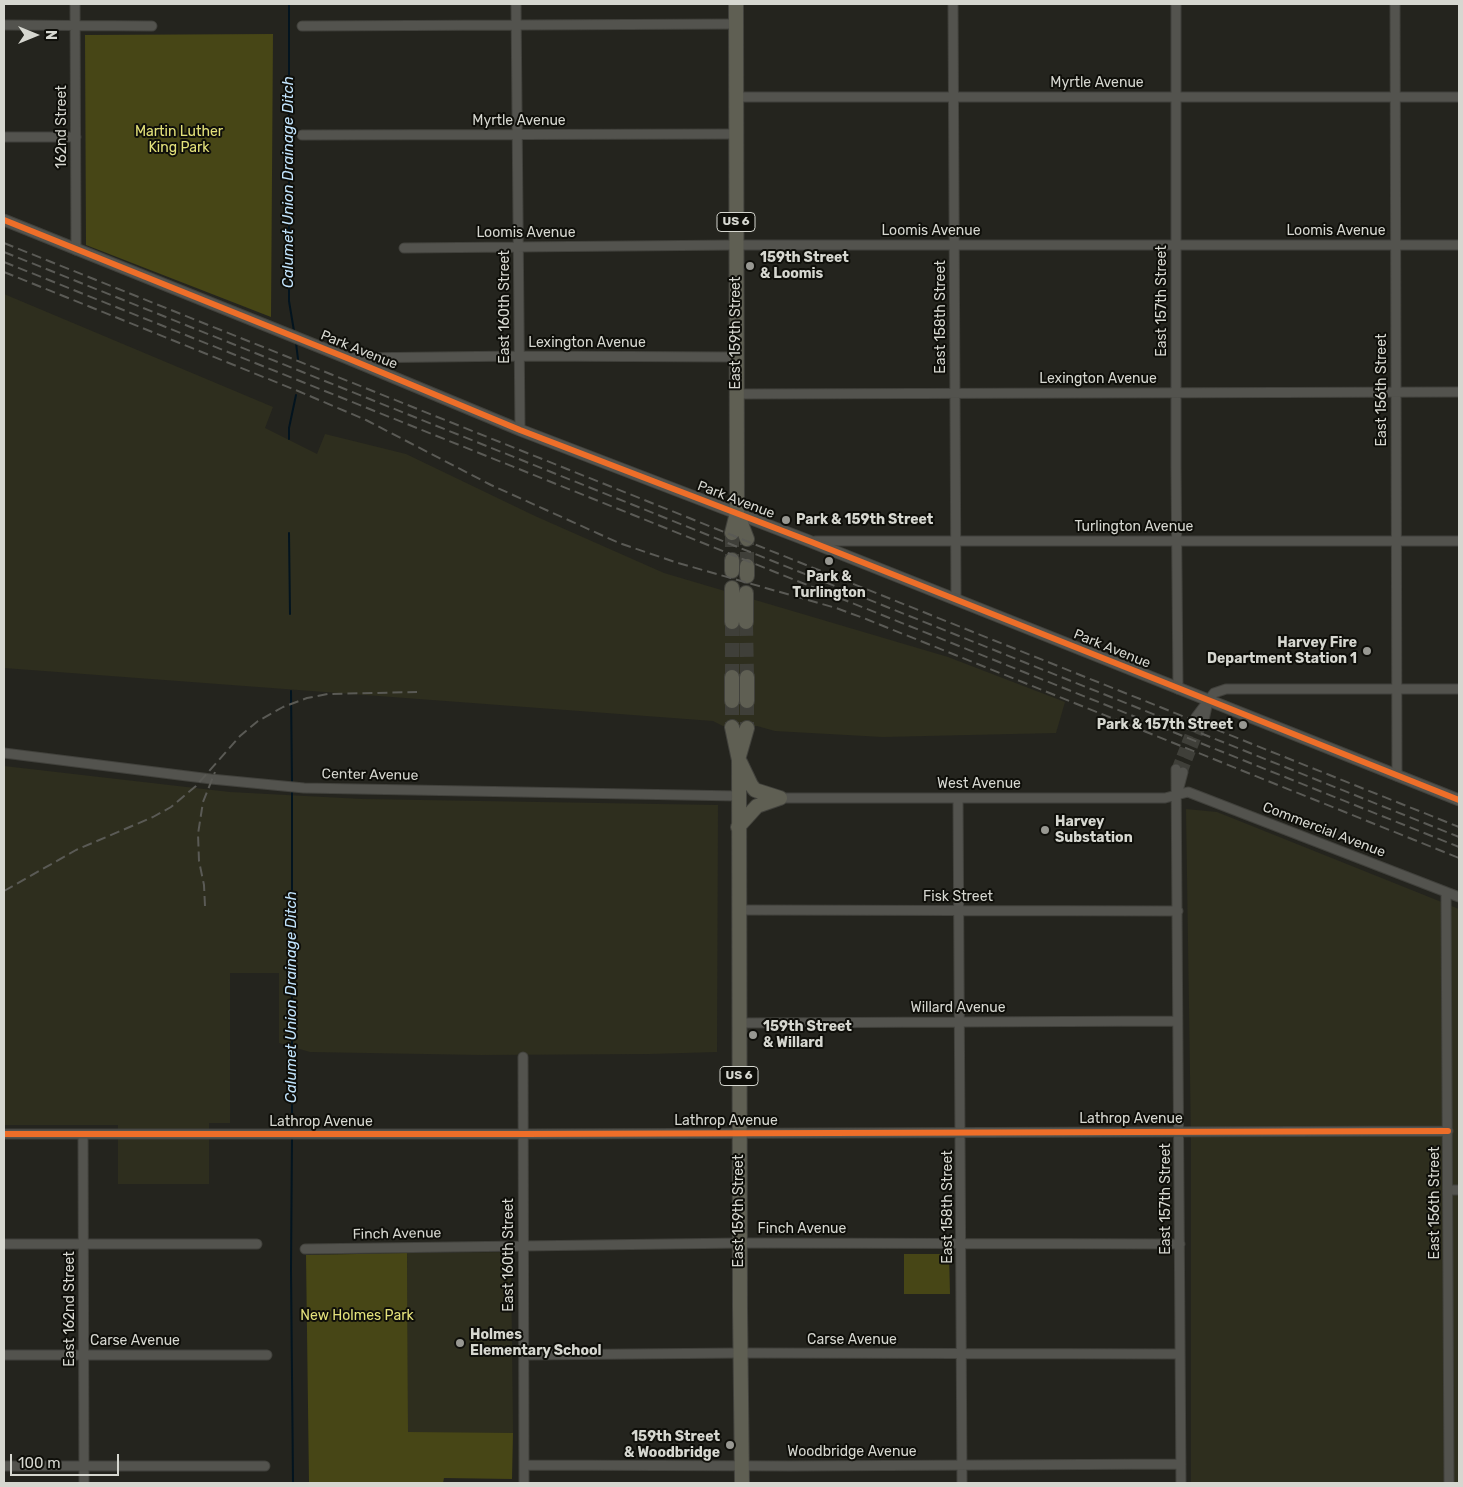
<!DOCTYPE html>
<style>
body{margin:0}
#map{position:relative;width:1463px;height:1487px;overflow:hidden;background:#24241e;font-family:Rubik,sans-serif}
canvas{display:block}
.frame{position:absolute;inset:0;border:5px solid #d6d7d0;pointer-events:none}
.north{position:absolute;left:10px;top:10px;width:50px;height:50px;-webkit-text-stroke:4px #0f0f0a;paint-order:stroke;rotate:90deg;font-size:14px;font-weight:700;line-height:20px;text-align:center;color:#d6d7d0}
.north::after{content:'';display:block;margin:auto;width:18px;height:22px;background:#d6d7d0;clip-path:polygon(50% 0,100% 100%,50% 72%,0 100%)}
.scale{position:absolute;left:10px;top:1454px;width:109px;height:22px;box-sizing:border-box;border:2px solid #d6d7d0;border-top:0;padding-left:6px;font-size:15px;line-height:18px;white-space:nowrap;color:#d6d7d0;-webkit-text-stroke:4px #0f0f0a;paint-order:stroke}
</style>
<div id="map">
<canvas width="1463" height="1487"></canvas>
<div class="frame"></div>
<div class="north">N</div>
<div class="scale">100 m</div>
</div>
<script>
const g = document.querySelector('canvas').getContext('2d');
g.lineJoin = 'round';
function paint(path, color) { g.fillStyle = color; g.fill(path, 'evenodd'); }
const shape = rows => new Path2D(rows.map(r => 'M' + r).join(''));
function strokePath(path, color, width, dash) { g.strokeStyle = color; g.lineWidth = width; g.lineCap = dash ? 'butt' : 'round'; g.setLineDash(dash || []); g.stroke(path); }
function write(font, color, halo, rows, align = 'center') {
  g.font = font + ' Rubik,sans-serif'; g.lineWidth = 4; g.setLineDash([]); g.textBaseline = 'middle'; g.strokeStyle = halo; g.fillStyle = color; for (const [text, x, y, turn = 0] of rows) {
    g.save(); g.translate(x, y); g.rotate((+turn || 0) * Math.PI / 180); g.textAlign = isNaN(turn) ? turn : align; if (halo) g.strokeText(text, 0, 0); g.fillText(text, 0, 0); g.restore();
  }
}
const built = shape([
 [4,294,273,407,265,428,317,454,325,434,406,454,535,516,664,573,948,657,1065,702,1056,733,883,737,775,731,757,726,723,726,713,721,4,668],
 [4,766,230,792,362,799,718,805,717,1052,650,1054,481,1055,310,1052,279,1043,279,973,230,973,230,1123,209,1123,209,1184,118,1184,118,1125,4,1125],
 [1186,809,1217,812,1459,909,1459,1483,1191,1483,1191,1140],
 [511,1252,513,1433,408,1433,407,1253]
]);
const green = shape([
 [273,34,271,317,86,245,85,35],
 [407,1253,408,1432,513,1433,512,1479,444,1478,443,1483,309,1483,306,1255],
 [904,1254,949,1254,950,1294,904,1294]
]);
const stream = shape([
 [289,4,289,301,294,331],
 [296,343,298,359],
 [289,439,289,428,296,395],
 [289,533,290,614],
 [291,691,292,783],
 [292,791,292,1131],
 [292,1138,291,1269,293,1483]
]);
const minorTunnel = shape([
 [1176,769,1196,717],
 [1183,772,1204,720]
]);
const primaryTunnel = shape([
 [732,533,732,560],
 [747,566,747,539],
 [732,622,732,677],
 [746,622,747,677],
 [732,701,732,727],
 [747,701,747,728]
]);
const minor = shape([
 [75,4,76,250],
 [516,4,520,430],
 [953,4,956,600],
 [1176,4,1176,467,1178,689],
 [1395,4,1397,776],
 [4,25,152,26],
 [302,26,736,24],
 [736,97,1459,97],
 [302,135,736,134],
 [4,137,76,137],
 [404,248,736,245,1459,245],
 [352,358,519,356,736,357],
 [736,394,1459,392],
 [815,541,1459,541],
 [1196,717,1214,693,1226,689,1459,689],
 [1204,720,1207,706],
 [4,753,211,779,304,788,738,796],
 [1176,769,1181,1483],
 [1178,791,1183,772],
 [780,798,1165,798,1188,792,1459,897],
 [958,798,962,1483],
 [1446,892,1449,1483],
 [738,910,1178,911],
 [739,1023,1177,1021],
 [523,1057,524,1483],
 [4,1134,523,1134,1448,1131],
 [83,1134,84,1483],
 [1448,1190,1459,1190],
 [4,1244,257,1244],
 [305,1249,740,1243,1180,1244],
 [4,1355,267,1355],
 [523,1355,740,1353,1180,1354],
 [524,1465,790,1466,1181,1464],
 [4,1466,265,1466]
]);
const tertiary = shape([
 [4,220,347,358,520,430,809,541,1459,800]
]);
const primary = shape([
 [737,513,747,539],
 [732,533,737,513,736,4],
 [732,560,732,571],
 [747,576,747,566],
 [732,588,732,622],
 [746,593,746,622],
 [732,677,732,701],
 [747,677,747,701],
 [732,727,739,760,740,1308,742,1483],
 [739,756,747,728],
 [740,762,751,785,755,790,780,798],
 [738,827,757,806,780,798]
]);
const rail = shape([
 [4,243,1459,827],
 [4,252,1459,837],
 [4,262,1459,847],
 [4,272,298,391,366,420,491,485,619,543,678,563,836,608,866,619,1459,858],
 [4,891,76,850,153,817,171,807,196,786,240,736,258,721,283,707,307,698,328,694,417,692],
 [205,906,204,885,199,861,198,834,203,802,215,772]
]);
const cycleway = shape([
 [4,220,347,358,520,430,809,541,1459,800],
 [4,1134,523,1134,1448,1131]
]);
const markers = [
 [750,266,5,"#989892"],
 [786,520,5,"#989892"],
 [829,561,5,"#989892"],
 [1367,651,5,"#989892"],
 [1243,725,5,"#989892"],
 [1045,830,5,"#989892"],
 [753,1035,5,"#989892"],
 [460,1343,5,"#989892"],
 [730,1445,5,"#989892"]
];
const shields = [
 [736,222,38],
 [739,1076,38]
];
const shieldNames = [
 ["US 6",736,222],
 ["US 6",739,1076]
];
const streetNames = [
 ["Myrtle Avenue",1097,83],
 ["Myrtle Avenue",519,121],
 ["162nd Street",62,127,-90],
 ["Loomis Avenue",931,231],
 ["Loomis Avenue",1336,231],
 ["Loomis Avenue",526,233],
 ["East 157th Street",1162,301,-90],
 ["East 160th Street",505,307,-90],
 ["East 158th Street",941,317,-90],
 ["East 159th Street",736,333,-90],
 ["Lexington Avenue",587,343],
 ["Park Avenue",359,350,22],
 ["Lexington Avenue",1098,379],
 ["East 156th Street",1382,390,-90],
 ["Park Avenue",736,500,21],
 ["Turlington Avenue",1134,527],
 ["Park Avenue",1112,649,22],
 ["Center Avenue",370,775,1],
 ["West Avenue",979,784],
 ["Commercial Avenue",1324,830,21],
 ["Fisk Street",958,897],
 ["Willard Avenue",958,1008],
 ["Lathrop Avenue",1131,1119],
 ["Lathrop Avenue",726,1121],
 ["Lathrop Avenue",321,1122],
 ["East 157th Street",1166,1199,-90],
 ["East 156th Street",1435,1203,-90],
 ["East 158th Street",948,1207,-90],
 ["East 159th Street",739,1211,-90],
 ["Finch Avenue",802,1229],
 ["Finch Avenue",397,1234,-1],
 ["East 160th Street",509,1255,-90],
 ["East 162nd Street",70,1309,-90],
 ["Carse Avenue",852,1340],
 ["Carse Avenue",135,1341],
 ["Woodbridge Avenue",852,1452]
];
const parkNames = [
 ["Martin Luther",179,132],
 ["King Park",179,148],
 ["New Holmes Park",357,1316]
];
const poiNames = [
 ["159th Street",760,258],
 ["& Loomis",760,274],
 ["Park & 159th Street",796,520],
 ["Park &",829,577,"center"],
 ["Turlington",829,593,"center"],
 ["Harvey Fire",1357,643,"right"],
 ["Department Station 1",1357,659,"right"],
 ["Park & 157th Street",1233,725,"right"],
 ["Harvey",1055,822],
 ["Substation",1055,838],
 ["159th Street",763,1027],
 ["& Willard",763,1043],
 ["Holmes",470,1335],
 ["Elementary School",470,1351],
 ["159th Street",720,1437,"right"],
 ["& Woodbridge",720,1453,"right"]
];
const waterNames = [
 ["Calumet Union Drainage Ditch",289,182,-90],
 ["Calumet Union Drainage Ditch",292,997,-90]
];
paint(built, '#2e2e1e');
paint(green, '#474616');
strokePath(stream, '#03141f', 2);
strokePath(minorTunnel, '#3f3f39', 9, [9, 4.5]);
strokePath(primaryTunnel, '#3f3f39', 14, [14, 7]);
strokePath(minor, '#41413c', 11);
strokePath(tertiary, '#41413c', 13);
strokePath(primary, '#41413c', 16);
strokePath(minor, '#53534e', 9);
strokePath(tertiary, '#53534e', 11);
strokePath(primary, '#5f5f53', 14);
strokePath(rail, '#5a5a55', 2, [10, 5]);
strokePath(cycleway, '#ee6e29', 6);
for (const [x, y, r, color] of markers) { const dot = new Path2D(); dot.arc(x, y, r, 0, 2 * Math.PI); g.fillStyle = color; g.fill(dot); strokePath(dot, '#0f0f0a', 2); }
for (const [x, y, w] of shields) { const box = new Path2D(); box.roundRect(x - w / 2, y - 9.5, w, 19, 4); g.fillStyle = '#0f0f0a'; g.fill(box); strokePath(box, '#d6d7d0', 1); }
write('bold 12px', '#d6d7d0', null, shieldNames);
write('14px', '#d6d7d0', '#0f0f0a', streetNames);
write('14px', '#e3e17a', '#0f0f0a', parkNames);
write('bold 14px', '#d6d7d0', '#0f0f0a', poiNames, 'left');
write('italic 15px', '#c2e4fd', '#0f0f0a', waterNames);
</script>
